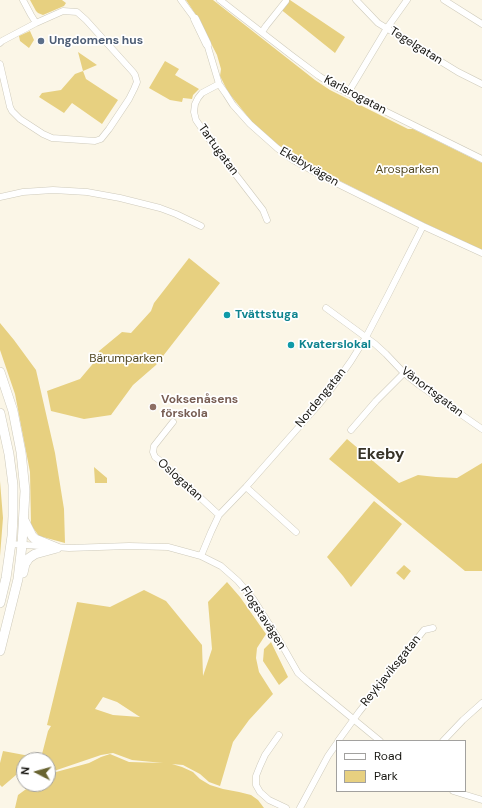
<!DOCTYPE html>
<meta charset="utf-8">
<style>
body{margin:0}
#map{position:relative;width:482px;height:808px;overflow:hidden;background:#fbf6e7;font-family:"DM Sans",sans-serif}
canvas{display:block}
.legend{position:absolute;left:336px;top:740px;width:130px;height:52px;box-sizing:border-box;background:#fff;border:1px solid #a2a19f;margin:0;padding:5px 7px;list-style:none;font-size:12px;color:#161510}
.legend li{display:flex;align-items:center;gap:8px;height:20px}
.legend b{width:20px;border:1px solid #a2a19f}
.north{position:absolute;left:16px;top:752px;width:40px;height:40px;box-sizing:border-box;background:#fff;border:1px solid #a2a19f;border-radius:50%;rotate:276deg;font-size:11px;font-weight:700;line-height:16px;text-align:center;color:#161510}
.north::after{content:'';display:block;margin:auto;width:14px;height:18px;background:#696431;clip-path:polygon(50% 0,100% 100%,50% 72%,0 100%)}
</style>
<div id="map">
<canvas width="482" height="808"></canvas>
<ul class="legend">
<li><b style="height:5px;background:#fff"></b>Road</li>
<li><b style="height:11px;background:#e7d080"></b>Park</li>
</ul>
<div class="north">N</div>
</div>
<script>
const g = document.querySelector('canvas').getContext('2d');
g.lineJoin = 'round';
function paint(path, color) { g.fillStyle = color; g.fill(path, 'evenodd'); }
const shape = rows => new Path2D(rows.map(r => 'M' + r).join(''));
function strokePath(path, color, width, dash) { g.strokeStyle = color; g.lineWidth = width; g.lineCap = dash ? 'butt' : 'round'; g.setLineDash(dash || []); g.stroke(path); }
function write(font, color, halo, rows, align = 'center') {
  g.font = font + ' "DM Sans",sans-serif'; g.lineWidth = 3.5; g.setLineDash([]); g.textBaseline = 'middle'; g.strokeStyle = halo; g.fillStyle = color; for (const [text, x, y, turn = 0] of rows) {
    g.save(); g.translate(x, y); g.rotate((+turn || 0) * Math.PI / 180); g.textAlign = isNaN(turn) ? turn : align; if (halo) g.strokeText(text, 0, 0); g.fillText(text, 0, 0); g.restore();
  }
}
const green = shape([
 [30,0,62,0,66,3,64,6,43,15,38,13,36,11],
 [186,0,213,0,315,80,330,90,408,129,413,129,482,163,482,250,424,223,322,172,295,157,279,146,252,122,228,92,220,76,221,69,217,55,198,18],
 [286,0,290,0,345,37,335,53,279,8],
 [30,31,34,40,29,48,20,41,19,36],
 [78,52,97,65,83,71,86,79,118,100,102,124,72,103,64,113,39,97,42,93,61,90,75,74,83,71],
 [165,61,179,69,175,75,199,89,193,95,192,99,183,98,182,102,170,100,149,88],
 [189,258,220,283,156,365,133,385,111,415,84,419,51,411,47,391,80,379,96,360,99,351,122,332,131,333,151,311,154,303],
 [0,323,14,340,36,370,55,453,64,509,65,543,39,536,31,525,30,472,15,394,0,350],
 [347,439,399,483,418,475,436,477,457,478,482,463,482,571,465,571,329,459],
 [94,467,107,478,107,483,95,483],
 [0,481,3,518,0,556],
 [374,501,402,524,351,587,343,576,327,557],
 [404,565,411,571,404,580,396,573],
 [227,582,240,597,266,634,257,648,256,658,259,672,273,694,249,720,233,742,220,786,209,782,200,774,183,765,172,764,182,767,193,772,200,779,210,785,223,789,239,792,251,795,258,800,264,808,15,808,18,795,33,784,48,784,48,776,56,772,89,763,101,757,110,754,129,762,163,763,132,760,113,753,101,755,48,773,48,760,40,760,41,758,48,731,51,726,47,725,77,602,110,607,144,590,166,601,202,645,203,676,212,649,208,602],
 [103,697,117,702,140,717,113,715,95,709],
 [271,642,288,677,279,685,263,661,264,649],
 [3,751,35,757,33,760,24,760,24,771,16,775,2,787,0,785,0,763]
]);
const minor = shape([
 [23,0,31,15,36,23],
 [181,0,195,19],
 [220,0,291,55,319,76,336,87,482,159],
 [356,0,378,23,458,72,482,84],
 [444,0,482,24],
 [262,32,266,26,286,1,286,0],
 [0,43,2,41,36,23,63,11,77,12,86,20,133,72,135,75,137,82,134,89,129,99,109,129,101,139,95,141,52,138,43,134,20,119,12,111,10,107,0,64],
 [207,44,219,84,226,94,233,105,250,124,277,148,293,160,320,175,423,226,482,253],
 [219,84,202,93,198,98,195,104,194,112,196,120,216,149,263,210,267,220],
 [348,93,387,28,407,0],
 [0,197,23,192,53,190,87,192,120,198,160,208,176,214,201,226],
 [326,308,375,344,386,354,404,373,419,385,482,429],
 [173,422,154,446,153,452,155,457,162,462,219,515],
 [351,430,376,401,404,373],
 [246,487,296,532],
 [11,544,69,548,129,546,168,547,201,556,221,566,238,581,254,600,278,638,298,673,307,681,380,741],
 [201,556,211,532,219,515,246,487,320,403,334,385,351,361,366,337,388,295,423,226],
 [279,735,265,755,260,766,256,776,256,785,260,792,269,800,286,808],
 [338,741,359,712,424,630,433,628],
 [443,741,463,720,482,703],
 [453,791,482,800],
 [300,808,328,756,337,743]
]);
const tertiary = shape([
 [195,19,207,44]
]);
const secondary = shape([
 [0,372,13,411,21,452,25,491,22,545,18,579,0,651],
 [0,413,9,454,13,485,13,516,12,536,6,578,0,603],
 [24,520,32,536,35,539,57,548],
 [23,573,25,564,29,558,35,554,57,548]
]);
const markers = [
 [41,41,4,"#5c6f8a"],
 [227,315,4,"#0f9aa8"],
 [291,345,4,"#0f9aa8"],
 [153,407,4,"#8d6e63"]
];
const serviceNames = [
 ["Ungdomens hus",49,41]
];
const streetNames = [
 ["Tegelgatan",416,46,32],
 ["Karlsrogatan",355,95,28],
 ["Tartugatan",218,150,54],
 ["Ekebyvägen",309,167,30],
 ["Vänortsgatan",432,392,37],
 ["Nordengatan",321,398,-51],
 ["Oslogatan",180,480,42],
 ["Flogstavägen",263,618,57],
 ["Reykjaviksgatan",391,671,-51]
];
const parkNames = [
 ["Arosparken",407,170],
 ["Bärumparken",126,359]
];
const cultureNames = [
 ["Tvättstuga",235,315],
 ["Kvaterslokal",299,345]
];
const educationNames = [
 ["Voksenåsens",161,400],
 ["förskola",161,414]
];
const districtNames = [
 ["Ekeby",381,455]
];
paint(green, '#e7d080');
strokePath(minor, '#cecabb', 7);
strokePath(tertiary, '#cecabb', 9);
strokePath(secondary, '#cecabb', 10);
strokePath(minor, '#fff', 6);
strokePath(tertiary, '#fff', 8);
strokePath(secondary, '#fff', 9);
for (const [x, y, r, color] of markers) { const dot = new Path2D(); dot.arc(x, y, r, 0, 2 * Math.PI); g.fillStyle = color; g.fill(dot); strokePath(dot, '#fff', 1.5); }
write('bold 12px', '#4e5e75', '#fff', serviceNames, 'left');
write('12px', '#161510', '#fff', streetNames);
write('12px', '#524822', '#fff', parkNames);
write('bold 12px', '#0d838f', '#fff', cultureNames, 'left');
write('bold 12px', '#785e54', '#fff', educationNames, 'left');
write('bold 16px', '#373328', '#fff', districtNames);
</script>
